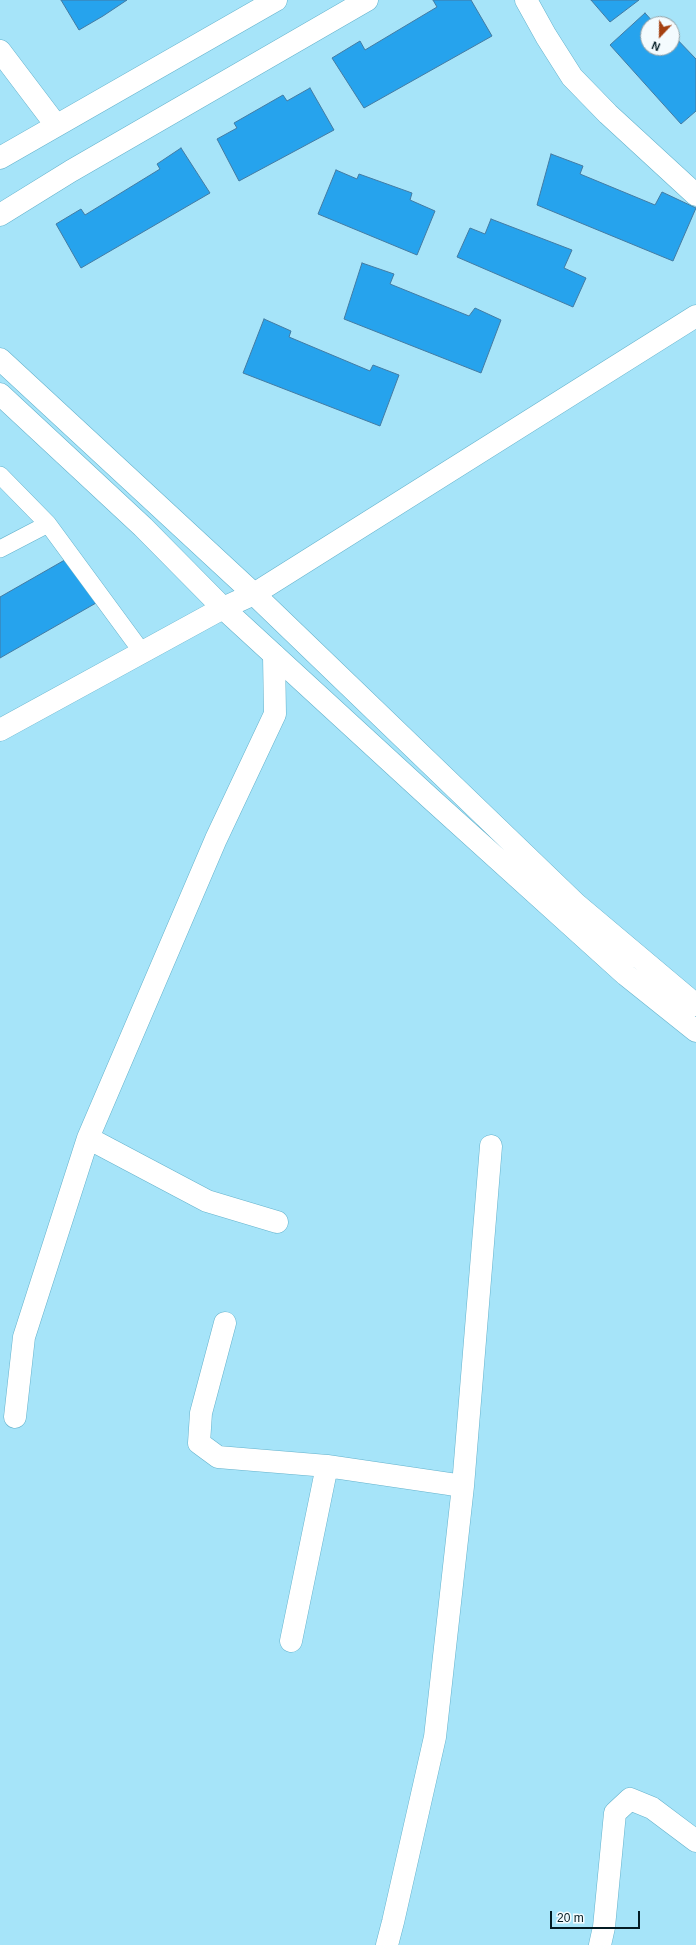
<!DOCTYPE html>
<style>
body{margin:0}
#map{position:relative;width:696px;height:1945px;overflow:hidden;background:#a6e4f9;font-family:Helvetica,sans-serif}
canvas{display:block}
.north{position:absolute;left:640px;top:16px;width:40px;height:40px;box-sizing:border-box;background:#f4fbfe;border:1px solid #94a1a6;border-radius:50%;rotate:202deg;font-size:11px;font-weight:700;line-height:16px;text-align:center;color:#031b23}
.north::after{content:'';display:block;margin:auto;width:14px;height:18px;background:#a44010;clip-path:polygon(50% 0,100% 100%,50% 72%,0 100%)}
.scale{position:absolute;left:550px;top:1911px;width:90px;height:18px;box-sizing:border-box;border:2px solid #031b23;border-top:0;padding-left:5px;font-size:12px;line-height:14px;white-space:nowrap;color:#031b23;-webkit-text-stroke:3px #f4fbfe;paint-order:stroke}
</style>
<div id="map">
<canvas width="696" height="1945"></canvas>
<div class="north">N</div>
<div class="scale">20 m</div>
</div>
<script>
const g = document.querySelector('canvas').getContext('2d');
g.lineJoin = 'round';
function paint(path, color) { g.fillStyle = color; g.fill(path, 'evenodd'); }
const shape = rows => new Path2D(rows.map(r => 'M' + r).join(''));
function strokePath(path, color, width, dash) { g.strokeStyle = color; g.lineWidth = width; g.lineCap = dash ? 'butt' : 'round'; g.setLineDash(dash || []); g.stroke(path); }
const building = shape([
 [61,0,127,0,103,16,79,30,61,0],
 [433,0,471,0,492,36,364,108,332,58,360,41,365,50,437,7,433,0],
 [591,0,639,0,610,22,591,0],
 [645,13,655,24,648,24,648,48,672,48,672,34,696,59,696,111,681,124,610,45,645,13],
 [310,88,334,130,239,181,217,139,237,128,234,123,283,95,287,101,310,88],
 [181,148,210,193,81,268,56,224,81,209,85,215,160,169,157,164,181,148],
 [551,154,583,166,580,174,655,205,662,192,696,208,673,261,537,205,551,154],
 [336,170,357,179,359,174,412,193,410,200,435,211,417,255,318,214,336,170],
 [491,219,572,250,564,268,586,278,573,307,457,257,470,228,485,234,491,219],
 [362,263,394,274,390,284,469,316,475,308,501,320,481,373,344,319,362,263],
 [264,319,291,331,289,337,370,371,373,365,399,375,380,426,243,373,264,319],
 [70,557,96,603,0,658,0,597,70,557]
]);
const lane = shape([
 [0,475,48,524,142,652],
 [0,549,48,524]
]);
const street = shape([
 [526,0,546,36,572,77,608,114,696,195],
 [0,51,56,125],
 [0,730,223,608,254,594,696,316],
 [88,1138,207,1201,277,1222],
 [225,1323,201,1413,199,1443,218,1457,327,1466,463,1486],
 [15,1417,24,1337,88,1138,216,839,275,714,274,655],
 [291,1641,327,1466],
 [387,1945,393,1922,435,1737,463,1486,491,1146],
 [600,1945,604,1927,615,1813,630,1799,652,1808,696,1841]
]);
const secondary = shape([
 [0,158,276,0],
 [0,215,71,171,367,0],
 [0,359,254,594,576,904,696,1005],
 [0,394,143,527,223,608,430,798,626,975,696,1031]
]);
paint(building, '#26a3ed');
strokePath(building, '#437ba3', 1);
strokePath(lane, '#64b2cc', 18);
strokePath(street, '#64b2cc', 23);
strokePath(secondary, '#64b2cc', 23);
strokePath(lane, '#fff', 17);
strokePath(street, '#fff', 22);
strokePath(secondary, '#fff', 22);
</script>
